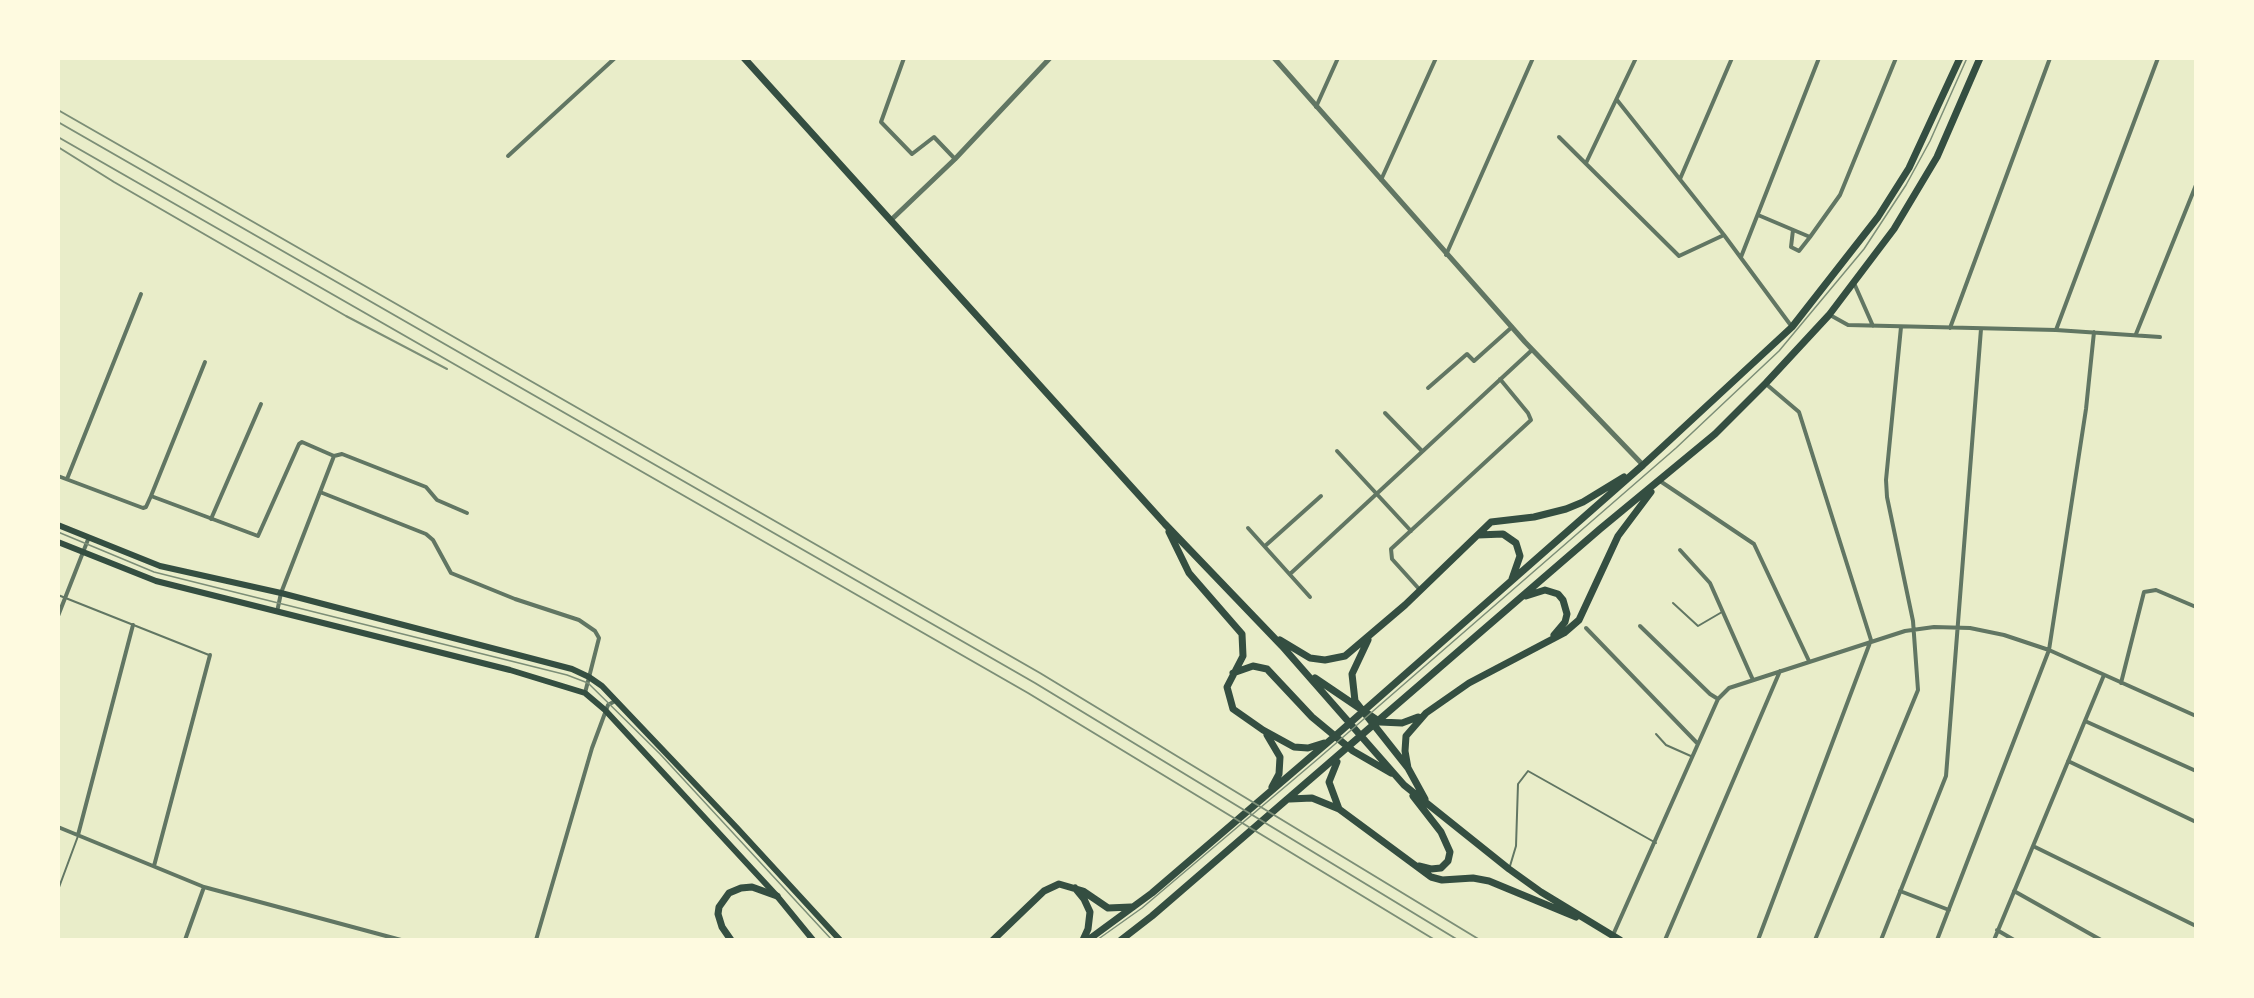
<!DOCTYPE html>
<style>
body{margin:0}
#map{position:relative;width:2254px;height:998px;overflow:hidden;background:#e9edc9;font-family:Lato,sans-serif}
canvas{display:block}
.frame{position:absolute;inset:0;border:60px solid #fefae0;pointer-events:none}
</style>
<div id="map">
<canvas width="2254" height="998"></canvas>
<div class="frame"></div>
</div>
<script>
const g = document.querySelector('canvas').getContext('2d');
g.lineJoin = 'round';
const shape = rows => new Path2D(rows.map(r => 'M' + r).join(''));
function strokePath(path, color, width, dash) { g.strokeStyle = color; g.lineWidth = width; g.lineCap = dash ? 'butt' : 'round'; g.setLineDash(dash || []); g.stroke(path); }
const service = shape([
 [58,595,209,655],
 [1673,603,1698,626,1722,612],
 [1656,734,1666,745,1693,757],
 [1510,866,1516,846,1518,784,1528,771,1656,843],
 [58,890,78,836]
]);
const minor = shape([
 [904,58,881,122,912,154,934,137,955,159],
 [1617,100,1724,235,1792,327],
 [1316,107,1338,58],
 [1559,137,1679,256,1724,235],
 [508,156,615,58],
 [1586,163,1636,58],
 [1680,179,1732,58],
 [1381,180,1436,58],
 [1758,215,1810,237,1840,195,1896,58],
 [1793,230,1791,247,1799,251,1810,237],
 [1446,255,1533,58],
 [1741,257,1819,58],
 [1854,283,1873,326],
 [1830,315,1848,325,2056,330,2160,337],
 [1950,328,2050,58],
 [2056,330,2158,58],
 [2136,334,2196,185],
 [1428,388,1467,354,1474,361,1512,327],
 [1385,413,1421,450],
 [1337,451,1411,531],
 [334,456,342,454,426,487,437,500,467,513],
 [58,476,143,508,146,507,151,496,258,536,299,444,302,442,334,456],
 [67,479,141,294],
 [1660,481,1754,544,1809,661],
 [320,492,426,534,433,540,451,573,515,599,579,620,595,631,599,638,585,693],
 [151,496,205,362],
 [211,519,261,404],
 [1248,528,1310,597],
 [1265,546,1321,496],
 [1680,550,1710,583,1753,680],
 [1290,574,1532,350],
 [1420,590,1392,559,1391,549,1531,420,1528,413,1500,379],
 [277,612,281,593,334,456],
 [58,616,89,537],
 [1640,626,1710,694,1718,699],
 [1586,628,1698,744],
 [2121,683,2144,592,2156,590,2196,607],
 [2085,721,2196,771],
 [2068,761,2196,822],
 [58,827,204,887,401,940],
 [78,835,133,625],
 [2033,846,2196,926],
 [154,866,210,655],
 [1900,891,1949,910],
 [2014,891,2101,940],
 [1997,930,2014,940],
 [1613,935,1718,699,1729,688,1905,631,1934,627,1970,628,2004,635,2049,650,2196,716],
 [185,940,204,887],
 [536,940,592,748,608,705,615,701],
 [1665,940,1780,671],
 [1758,940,1871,640,1799,412,1766,384],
 [1815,940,1918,690,1913,621,1887,497,1886,480,1901,327],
 [1881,940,1946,776,1981,329],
 [1937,940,2049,650,2086,409,2094,332],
 [1994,940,2104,675]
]);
const tertiary = shape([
 [1274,58,1525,342,1643,465],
 [891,220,955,159,1050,58]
]);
const secondary = shape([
 [58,525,160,566,281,593,572,669,589,677,602,686,737,828,840,940],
 [58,542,156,581,510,670,585,693,605,710,777,896,813,940]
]);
const primary = shape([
 [744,58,1165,524,1282,646,1404,785,1509,869,1541,892,1620,940],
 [1169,532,1189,573,1242,634,1243,656,1227,687,1233,709,1263,730,1294,747,1308,748,1324,743],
 [1478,535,1503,534,1516,543,1520,556,1512,579],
 [1526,596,1545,590,1558,594,1563,600,1567,614,1565,622,1554,635],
 [1280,640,1310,658,1325,660,1345,656,1405,605,1491,522,1534,517,1566,509,1583,502,1624,477],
 [1368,640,1352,674,1355,701,1408,768,1425,799],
 [1233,673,1253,666,1267,669,1312,717,1353,751,1391,773],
 [1315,678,1380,722,1402,723,1418,717],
 [1267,735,1280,757,1279,774,1272,787],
 [1337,762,1329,782,1339,809],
 [1408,768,1405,751,1406,736,1426,713,1469,683,1564,633,1579,620,1618,536,1651,492],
 [1413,796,1441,832,1450,852,1448,861,1441,868,1431,869,1419,866],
 [1290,799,1312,798,1339,809,1431,877,1442,880,1473,878,1489,881,1576,917],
 [1075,888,1084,899,1090,912,1088,929,1083,940],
 [731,940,722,927,718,914,719,907,729,893,741,888,752,887,777,896],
 [993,940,1044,891,1059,884,1083,891,1108,908,1131,907],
 [1088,940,1152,893,1334,737,1643,465,1792,327,1878,217,1909,168,1960,58],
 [1121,940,1152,916,1600,529,1715,434,1766,383,1829,315,1894,229,1937,157,1980,58]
]);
const tram = shape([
 [58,532,154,572,567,675,588,683,660,754,832,940],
 [1097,940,1142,908,1319,758,1676,448,1779,351,1864,249,1906,185,1930,141,1967,58]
]);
const rail = shape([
 [58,110,1040,673,1480,940],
 [58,122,1035,683,1458,940],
 [58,137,1028,693,1435,940],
 [58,147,114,182,346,316,447,369]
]);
strokePath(service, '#617663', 2);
strokePath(minor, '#617663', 4);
strokePath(tertiary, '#617663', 5);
strokePath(secondary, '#344e41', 6);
strokePath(primary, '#344e41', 7);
strokePath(tram, '#7c8e77', 1.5);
strokePath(rail, '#7c8e77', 2);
</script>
